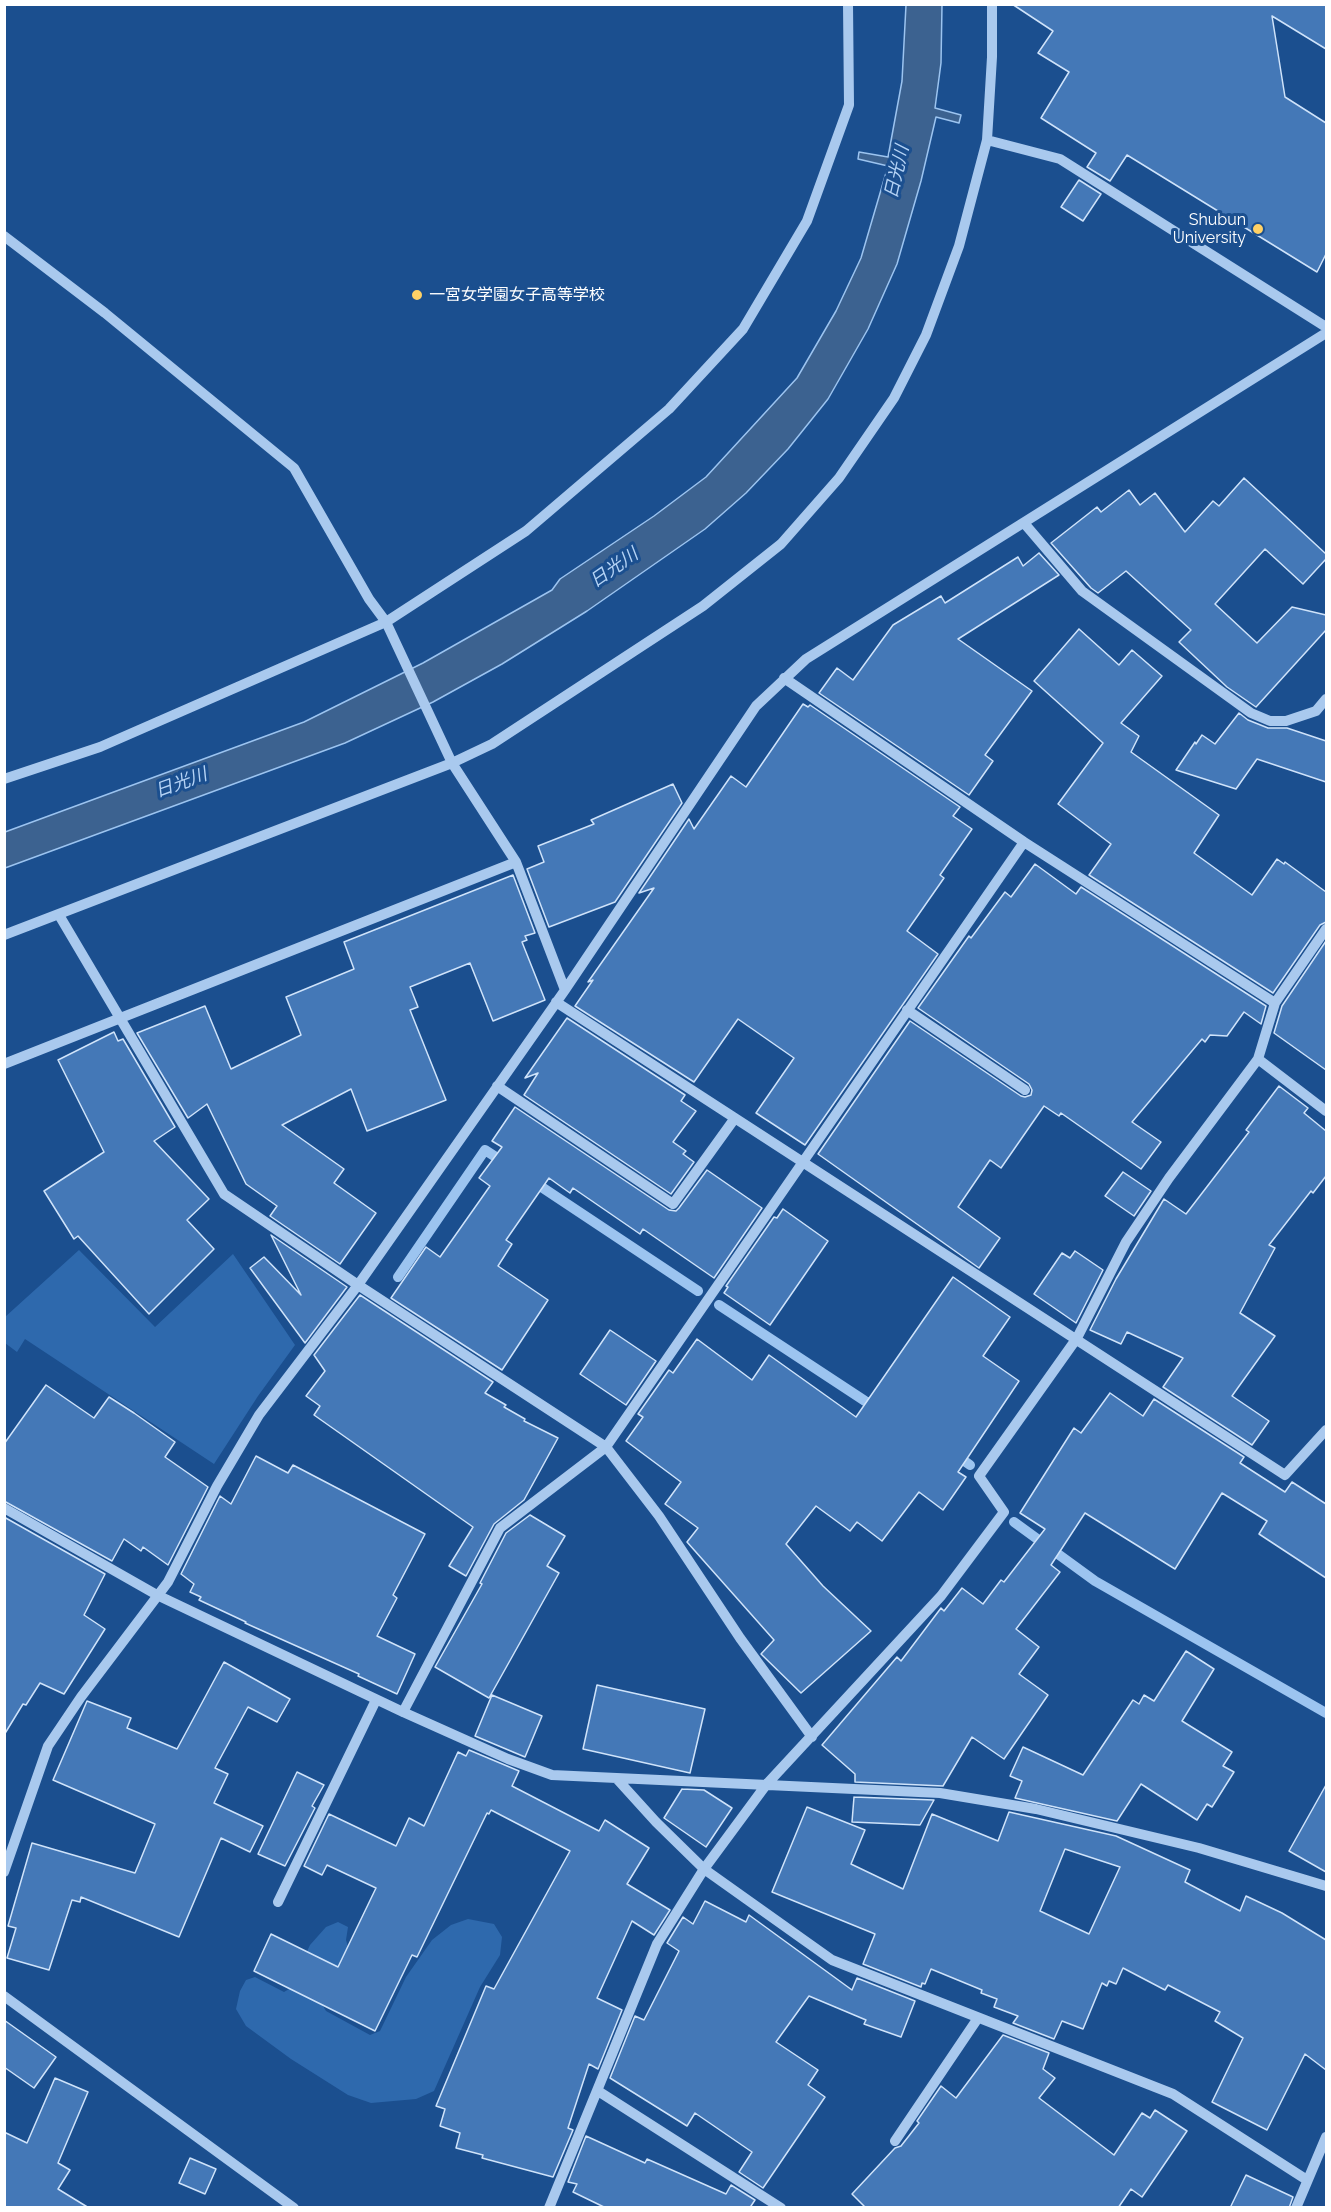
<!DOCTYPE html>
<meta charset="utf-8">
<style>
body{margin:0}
#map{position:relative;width:1331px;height:2212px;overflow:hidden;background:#1b4f8f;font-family:Raleway,sans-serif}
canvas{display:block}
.frame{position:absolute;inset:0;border:6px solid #fff;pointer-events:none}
</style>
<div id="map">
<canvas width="1331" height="2212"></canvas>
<div class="frame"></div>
</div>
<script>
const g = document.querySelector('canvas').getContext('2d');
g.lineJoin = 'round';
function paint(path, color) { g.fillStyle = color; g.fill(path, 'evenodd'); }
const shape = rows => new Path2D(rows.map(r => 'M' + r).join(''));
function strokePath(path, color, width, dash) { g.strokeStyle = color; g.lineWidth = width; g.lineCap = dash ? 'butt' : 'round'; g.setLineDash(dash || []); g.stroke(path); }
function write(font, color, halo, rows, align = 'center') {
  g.font = font + ' Raleway,"Noto Sans JP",sans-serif'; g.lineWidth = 6; g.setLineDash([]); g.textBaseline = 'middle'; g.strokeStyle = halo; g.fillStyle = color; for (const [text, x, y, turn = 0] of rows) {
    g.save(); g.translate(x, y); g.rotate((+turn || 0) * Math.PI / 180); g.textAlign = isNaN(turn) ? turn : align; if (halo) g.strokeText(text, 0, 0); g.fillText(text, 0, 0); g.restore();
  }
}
const green = shape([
 [79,1250,155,1327,233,1254,295,1345,258,1396,214,1464,25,1339,17,1352,5,1343,5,1317],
 [468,1919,494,1924,502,1937,500,1955,480,1987,434,2091,416,2099,371,2103,348,2095,291,2059,246,2026,236,2009,240,1991,246,1980,255,1977,284,1992,289,1989,310,1945,326,1927,338,1922,348,1927,346,1940,349,1950,323,2006,326,2011,370,2035,380,2031,406,1977,432,1940,451,1925]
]);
const water = shape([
 [906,5,942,5,941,63,935,108,961,115,959,123,936,117,921,181,897,264,868,329,828,399,788,449,746,493,705,529,587,611,502,664,433,702,345,743,5,868,5,832,304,722,423,663,552,590,560,579,654,516,706,477,797,378,836,311,861,258,888,166,858,159,859,152,888,157,902,81,906,5]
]);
const stream = shape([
 [531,1180,698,1291],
 [398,1277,485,1150,505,1163],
 [719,1305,865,1401,879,1407],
 [953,1453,970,1465],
 [1014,1522,1095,1581,1326,1713]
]);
const building = shape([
 [1012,4,1326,4,1326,49,1272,16,1285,97,1326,123,1326,254,1317,272,1127,155,1110,181,1087,167,1096,153,1041,118,1069,72,1038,53,1053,31,1012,4],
 [1079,180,1101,194,1083,221,1061,207,1079,180],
 [1244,478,1326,554,1326,559,1303,584,1265,549,1215,604,1257,643,1292,607,1326,615,1326,630,1256,707,1227,687,1179,642,1191,630,1126,571,1098,593,1091,588,1051,543,1097,507,1101,512,1129,490,1140,505,1155,493,1185,532,1213,501,1219,506,1244,478],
 [1039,553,1059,575,958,639,1032,691,985,755,993,761,969,795,819,693,837,668,853,680,893,625,941,596,945,603,1018,557,1023,566,1039,553],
 [1079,629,1119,665,1132,650,1162,676,1121,723,1139,736,1131,752,1219,815,1194,853,1252,895,1277,859,1284,864,1285,862,1326,892,1326,922,1320,925,1273,993,1089,875,1111,844,1058,804,1103,743,1034,681,1079,629],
 [803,704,808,707,810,705,960,807,953,816,972,829,940,875,944,878,907,931,938,954,805,1145,756,1113,794,1058,738,1019,694,1082,575,1006,593,980,588,982,654,888,639,893,689,819,694,829,731,776,746,787,803,704],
 [1239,713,1248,720,1268,728,1287,728,1326,741,1326,782,1257,759,1236,789,1176,770,1195,742,1196,744,1202,735,1215,744,1239,713],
 [673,784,682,803,615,902,549,927,527,869,544,862,538,846,594,824,591,820,673,784],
 [1035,864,1076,894,1081,887,1266,1006,1261,1024,1244,1012,1227,1036,1210,1035,1205,1042,1202,1039,1132,1122,1161,1142,1141,1169,1061,1113,1059,1116,1044,1106,1001,1168,990,1160,958,1207,1000,1238,979,1268,818,1154,910,1021,1021,1096,1025,1097,1031,1095,1032,1090,1029,1084,918,1008,969,936,971,938,1005,892,1011,897,1035,864],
 [513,875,535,933,525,936,527,940,522,942,545,1000,493,1021,470,963,410,987,418,1007,410,1010,446,1100,367,1131,351,1089,282,1125,344,1169,334,1183,376,1213,340,1264,270,1216,277,1206,246,1184,207,1104,188,1118,137,1033,205,1006,231,1069,301,1035,286,997,354,969,344,942,513,875],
 [1326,941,1326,1070,1274,1033,1282,1006,1326,941],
 [567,1018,685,1095,681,1101,696,1111,673,1142,686,1151,683,1154,694,1162,671,1194,524,1095,538,1073,525,1078,567,1018],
 [114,1032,118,1041,123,1039,175,1127,154,1141,209,1199,187,1220,214,1249,149,1314,78,1236,74,1239,44,1191,104,1152,58,1060,114,1032],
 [1279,1086,1308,1108,1304,1113,1326,1131,1326,1176,1313,1193,1311,1191,1269,1245,1275,1248,1240,1313,1275,1336,1232,1396,1269,1421,1252,1445,1163,1387,1183,1358,1127,1332,1121,1344,1090,1330,1116,1279,1164,1199,1186,1214,1249,1132,1246,1130,1279,1086],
 [515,1107,669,1210,676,1211,679,1208,707,1170,762,1208,714,1278,643,1229,640,1234,573,1188,570,1193,549,1178,506,1240,512,1244,498,1266,548,1300,502,1370,391,1298,426,1247,440,1257,490,1186,479,1178,502,1147,492,1141,515,1107],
 [1123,1172,1151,1191,1134,1216,1105,1196,1123,1172],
 [783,1209,828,1241,770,1325,724,1293,728,1287,726,1286,774,1217,777,1218,783,1209],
 [271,1235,347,1287,305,1343,250,1268,264,1257,301,1295,271,1235],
 [1075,1251,1103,1270,1076,1323,1034,1294,1062,1253,1070,1258,1075,1251],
 [953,1277,1010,1317,983,1356,1019,1381,958,1472,966,1477,943,1510,919,1492,882,1541,857,1522,850,1531,816,1506,786,1544,823,1586,871,1631,801,1693,761,1654,774,1640,687,1542,698,1528,665,1504,681,1482,626,1441,643,1417,638,1414,669,1370,673,1373,697,1339,752,1380,769,1355,856,1417,953,1277],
 [360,1295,493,1382,485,1393,506,1405,504,1407,525,1419,524,1421,558,1438,524,1500,494,1524,466,1576,449,1566,473,1527,314,1415,320,1406,306,1396,325,1371,314,1355,360,1295],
 [610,1330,656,1361,626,1405,580,1374,610,1330],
 [46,1385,94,1418,109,1397,134,1413,175,1442,165,1457,208,1487,168,1565,143,1547,141,1551,124,1539,112,1561,4,1501,4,1444,46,1385],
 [1110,1393,1143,1416,1154,1399,1244,1457,1240,1463,1285,1492,1292,1482,1326,1504,1326,1578,1259,1534,1267,1521,1222,1493,1175,1569,1085,1513,1051,1565,1060,1572,1016,1629,1039,1647,1019,1674,1048,1695,1004,1759,972,1737,943,1786,855,1782,855,1774,822,1745,897,1657,901,1661,941,1608,944,1611,962,1588,983,1604,1001,1580,1004,1582,1045,1529,1020,1513,1074,1428,1081,1433,1110,1393],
 [256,1456,288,1473,293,1465,425,1534,393,1595,397,1598,377,1636,415,1654,397,1694,358,1676,359,1674,245,1623,246,1622,199,1600,201,1597,190,1592,194,1584,181,1574,220,1496,231,1504,256,1456],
 [530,1515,565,1536,547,1566,559,1573,489,1698,435,1667,482,1584,480,1583,506,1533,530,1515],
 [4,1517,105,1574,84,1615,105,1629,64,1694,40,1683,26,1705,23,1704,4,1735,4,1517],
 [1186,1651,1214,1669,1182,1721,1232,1752,1223,1766,1234,1772,1212,1807,1207,1804,1197,1820,1141,1784,1117,1821,1015,1798,1022,1781,1010,1776,1023,1747,1083,1775,1133,1700,1139,1704,1144,1695,1154,1701,1186,1651],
 [224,1662,290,1699,277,1722,248,1707,215,1768,228,1774,214,1803,263,1826,250,1852,221,1838,179,1937,81,1897,80,1902,72,1900,49,1970,7,1958,16,1928,8,1926,32,1843,135,1873,155,1824,53,1780,87,1701,131,1718,127,1728,177,1749,224,1662],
 [597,1685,705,1709,690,1773,583,1749,597,1685],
 [492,1695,542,1716,525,1757,475,1736,492,1695],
 [469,1750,519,1771,512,1786,599,1831,605,1820,649,1848,627,1884,670,1910,654,1935,632,1921,597,1998,622,2010,598,2069,589,2064,568,2128,573,2130,553,2177,482,2158,483,2155,456,2148,460,2133,440,2126,445,2109,436,2106,486,1986,494,1989,570,1851,491,1810,489,1814,487,1813,417,1957,412,1955,375,2031,254,1971,271,1934,338,1967,376,1888,327,1865,322,1875,304,1866,329,1814,396,1846,409,1818,424,1826,458,1752,466,1756,469,1750],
 [297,1772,324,1785,312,1806,315,1808,285,1866,258,1854,297,1772],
 [1326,1785,1326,1872,1289,1851,1326,1785],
 [682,1789,704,1790,732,1808,706,1847,664,1818,682,1789],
 [854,1797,934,1800,920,1825,852,1822,854,1797],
 [807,1807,865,1830,851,1864,903,1889,932,1814,998,1841,1009,1812,1116,1836,1190,1870,1185,1882,1240,1911,1246,1896,1282,1913,1326,1940,1326,2070,1305,2054,1267,2130,1212,2102,1243,2038,1215,2021,1220,2012,1168,1985,1165,1990,1123,1968,1116,1984,1109,1981,1107,1986,1102,1983,1083,2029,1062,2021,1054,2039,1013,2023,1018,2016,994,2007,997,1999,981,1993,982,1990,931,1969,925,1984,922,1983,921,1987,863,1964,875,1934,772,1892,807,1807],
 [1065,1849,1120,1867,1089,1934,1040,1911,1065,1849],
 [705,1901,746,1922,749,1915,852,1990,857,1978,915,2001,901,2037,864,2024,866,2020,809,1996,776,2042,818,2070,808,2085,825,2097,763,2188,739,2172,752,2152,695,2113,687,2126,610,2078,635,2016,644,2020,679,1951,667,1943,683,1917,693,1924,705,1901],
 [4,2020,56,2057,34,2088,4,2067,4,2020],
 [1003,2035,1049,2053,1043,2069,1055,2078,1039,2098,1114,2155,1142,2113,1150,2118,1155,2110,1187,2131,1142,2197,1131,2189,1118,2208,866,2208,852,2194,895,2148,901,2146,919,2123,917,2121,941,2086,956,2098,1003,2035],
 [55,2078,88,2092,58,2163,70,2170,58,2189,89,2208,4,2208,4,2132,27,2143,55,2078],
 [586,2136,645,2163,647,2159,726,2194,731,2185,755,2200,751,2206,754,2208,606,2208,573,2192,577,2184,568,2182,586,2136],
 [190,2158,216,2169,205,2194,179,2183,190,2158],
 [1246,2175,1293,2197,1289,2208,1230,2208,1246,2175]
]);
const minor = shape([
 [987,140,1060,159,1326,327],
 [4,236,105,313,294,468,369,599,386,622,452,763,516,862],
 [1024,523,1082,591,1251,713,1270,721,1286,721,1316,711,1326,699],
 [784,678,1024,842,1275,1003],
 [4,779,100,747,386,622,526,531,669,409,743,329,807,221,849,105,848,4],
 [59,915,224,1194,358,1285,606,1447,659,1516,740,1638,812,1737],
 [1326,929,1275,1003,1258,1059,1326,1111],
 [4,935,452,763,492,744,703,606,781,544,839,478,894,398,926,335,959,246,987,140,992,57,992,4],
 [556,1002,1285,1475,1326,1430],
 [907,1010,1025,1090],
 [4,1064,516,862,565,990],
 [497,1086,673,1204,735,1118],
 [4,1508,157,1595,403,1712,508,1759,552,1775,940,1793,1036,1809,1199,1848,1326,1886],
 [403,1712,500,1528,606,1447,1024,842],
 [617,1779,656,1822,704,1869,832,1960,1173,2094,1307,2180],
 [4,1872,48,1746,81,1697,168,1582,217,1486,259,1415,358,1285,565,990,756,706,806,659,1326,333],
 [278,1902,376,1700],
 [4,1996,294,2208],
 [598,2091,781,2208],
 [895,2141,978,2018],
 [549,2208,657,1944,704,1869,766,1785,941,1596,1004,1512,979,1476,1077,1338,1126,1242,1169,1178,1258,1059],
 [1296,2208,1326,2137]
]);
const markers = [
 [1258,229,6,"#ffd166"],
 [417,295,6,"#ffd166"]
];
const poiNames = [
 ["Shubun",1246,220],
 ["University",1246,238],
 ["一宮女学園女子高等学校",429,295,"left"]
];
const waterNames = [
 ["日光川",897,172,-77],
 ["日光川",614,568,-35],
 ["日光川",181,783,-20]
];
paint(green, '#2e69ad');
paint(water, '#3c6290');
strokePath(water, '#9cc4f0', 1.5);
strokePath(stream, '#9cc4f0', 10);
paint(building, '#4478b7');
strokePath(building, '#cfe3fa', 1.5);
strokePath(minor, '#a9c9ee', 10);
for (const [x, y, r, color] of markers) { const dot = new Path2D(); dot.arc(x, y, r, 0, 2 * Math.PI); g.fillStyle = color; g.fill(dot); strokePath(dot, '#1b4f8f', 2); }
write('16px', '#fff', '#1b4f8f', poiNames, 'right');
write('italic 18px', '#b5d3f5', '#1b4f8f', waterNames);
</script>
